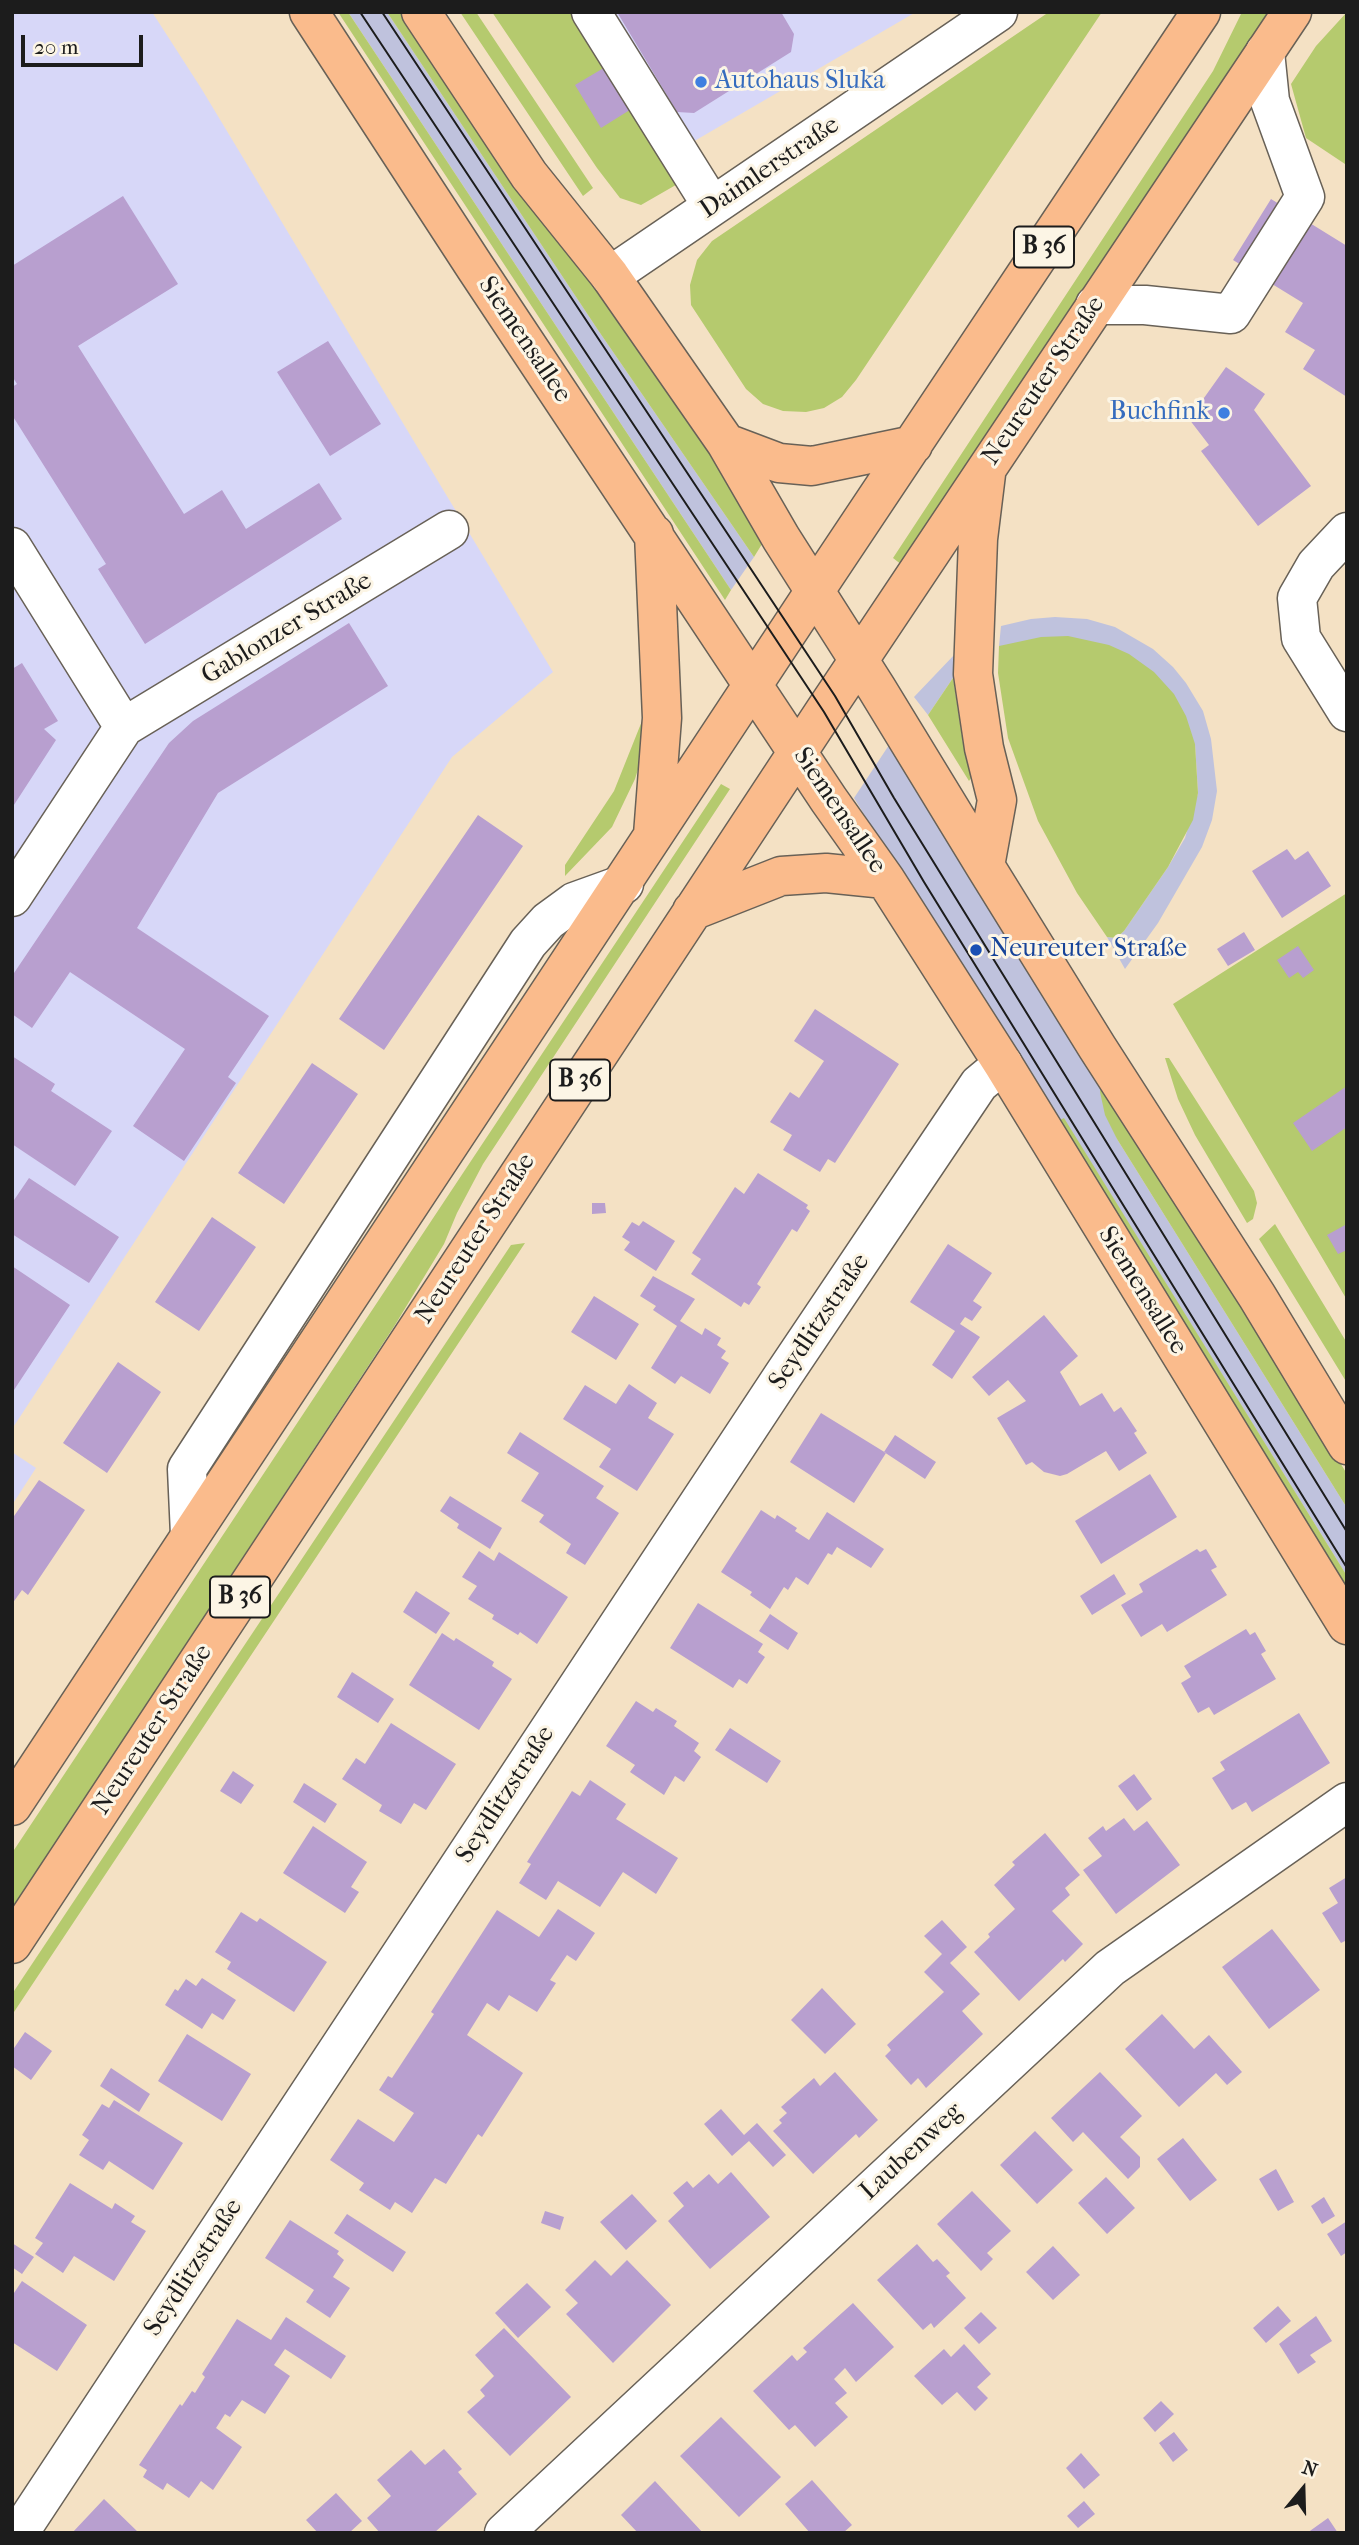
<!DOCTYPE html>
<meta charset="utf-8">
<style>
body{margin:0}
#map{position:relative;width:1359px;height:2545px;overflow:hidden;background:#f4e1c4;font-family:"IM FELL French Canon",serif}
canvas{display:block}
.frame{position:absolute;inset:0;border:14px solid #1c1c1c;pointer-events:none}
.north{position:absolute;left:1268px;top:2454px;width:70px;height:70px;-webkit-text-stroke:5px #fcf5e5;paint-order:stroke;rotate:19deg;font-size:19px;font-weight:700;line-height:28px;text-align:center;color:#1c1c1c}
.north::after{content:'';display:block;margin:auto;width:24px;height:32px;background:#1c1c1c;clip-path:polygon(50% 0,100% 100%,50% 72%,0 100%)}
.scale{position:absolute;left:21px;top:35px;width:122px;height:32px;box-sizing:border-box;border:4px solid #1c1c1c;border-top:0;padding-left:9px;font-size:21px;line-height:24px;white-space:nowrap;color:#1c1c1c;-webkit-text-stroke:5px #fcf5e5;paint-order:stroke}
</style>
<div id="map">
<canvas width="1359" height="2545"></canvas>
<div class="frame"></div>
<div class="north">N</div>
<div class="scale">20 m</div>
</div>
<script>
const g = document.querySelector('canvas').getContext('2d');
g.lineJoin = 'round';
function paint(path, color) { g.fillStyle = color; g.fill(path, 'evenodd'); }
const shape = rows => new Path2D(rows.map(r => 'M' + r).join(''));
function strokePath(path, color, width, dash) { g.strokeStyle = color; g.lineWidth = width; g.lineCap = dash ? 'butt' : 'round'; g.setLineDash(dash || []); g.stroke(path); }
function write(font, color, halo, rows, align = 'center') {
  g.font = font + ' "IM FELL French Canon",serif'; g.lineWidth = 6; g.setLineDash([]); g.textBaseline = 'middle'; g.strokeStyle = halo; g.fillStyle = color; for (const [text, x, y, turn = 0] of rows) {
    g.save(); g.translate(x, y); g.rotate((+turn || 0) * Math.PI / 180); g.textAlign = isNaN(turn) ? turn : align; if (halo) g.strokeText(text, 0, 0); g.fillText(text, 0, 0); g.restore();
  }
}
const built = shape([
 [12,12,152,12,201,88,553,672,452,757,12,1429],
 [610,12,916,12,691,143],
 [12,1452,36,1468,12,1505]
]);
const industrial = shape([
 [348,12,387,12,598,330,754,557,731,590],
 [1055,617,1087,619,1115,627,1153,649,1173,667,1186,683,1203,711,1211,739,1217,791,1212,820,1202,847,1158,923,1125,969,1107,937,1116,938,1124,931,1168,867,1185,838,1198,793,1195,744,999,646,1001,626,1031,619],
 [955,654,953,678,928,715,914,697],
 [891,742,1101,1084,1117,1139,1347,1508,1347,1576,1064,1119,1054,1123,854,798]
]);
const green = shape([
 [338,12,348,12,731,590,725,600],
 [387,12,404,12,586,274,770,531,754,557,598,330],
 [460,12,476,12,593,188,583,196],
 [492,12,577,12,681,182,641,205,620,198,597,168],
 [1049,12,1102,12,856,380,842,397,824,408,806,412,783,411,763,404,746,389,691,305,690,285,697,260,712,241],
 [1242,12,1269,12,902,565,893,558,1213,71],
 [1347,12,1347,162,1345,164,1306,138,1291,84,1316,46],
 [1068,636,1109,645,1129,654,1154,672,1174,694,1186,716,1195,744,1198,793,1193,820,1168,867,1124,931,1116,938,1107,937,1077,893,1038,821,1008,738,998,673,999,646,1041,637],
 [953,678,963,743,973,775,969,781,928,715],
 [644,716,648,737,635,779,612,827,565,876,565,865,614,791],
 [721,784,730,789,483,1164,457,1213,444,1244,395,1325,12,1910,12,1853],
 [1347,893,1347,1300,1173,1004],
 [1165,1058,1169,1058,1254,1191,1257,1203,1253,1219,1247,1223,1195,1135,1178,1099],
 [1101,1084,1157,1164,1347,1474,1347,1508,1117,1139,1105,1115,1100,1092],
 [1064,1118,1347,1576,1347,1600,1054,1123],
 [1275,1224,1347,1343,1347,1383,1259,1239],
 [525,1243,12,2015,12,1994,511,1245]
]);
const building = shape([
 [617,12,781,12,794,34,791,52,694,113,677,112],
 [607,66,633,108,601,128,575,85],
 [123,196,178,284,78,346,184,514,222,490,246,529,319,483,342,519,145,644,98,569,106,564,12,415,12,387,17,384,12,376,12,266],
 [1271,199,1347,246,1347,397,1303,369,1315,350,1285,332,1303,303,1233,260],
 [328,341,381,424,330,456,277,372],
 [1226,367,1265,394,1254,410,1311,486,1258,526,1201,451,1209,445,1189,419],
 [349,623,388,686,218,793,137,928,269,1016,228,1077,236,1083,184,1161,133,1126,185,1049,70,972,32,1028,12,1014,12,976,169,743,193,721],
 [22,663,58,721,44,729,56,740,12,808,12,669],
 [478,815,523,846,384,1050,339,1019],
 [1287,849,1295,860,1308,851,1331,886,1282,918,1252,871],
 [1244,932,1255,950,1228,966,1217,949],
 [1298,946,1314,970,1303,978,1298,972,1289,978,1277,960],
 [815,1009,899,1064,835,1163,828,1159,820,1172,783,1150,792,1135,770,1122,790,1092,799,1098,824,1061,794,1041],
 [12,1056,55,1084,51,1091,112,1131,75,1186,12,1144],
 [312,1063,358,1094,284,1204,238,1173],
 [1347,1086,1347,1127,1312,1151,1293,1123],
 [758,1173,808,1205,806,1208,810,1211,797,1232,792,1229,757,1284,761,1287,749,1305,744,1302,741,1307,691,1274,701,1259,692,1253,735,1187,744,1194],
 [29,1178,119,1237,89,1283,12,1234,12,1203],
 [592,1203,605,1203,606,1213,592,1214],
 [212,1217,256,1247,199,1331,155,1302],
 [643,1221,675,1241,656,1271,624,1250,630,1242,622,1237,632,1222,639,1226],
 [1347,1224,1347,1250,1338,1254,1327,1235],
 [948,1244,992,1273,973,1301,982,1307,972,1321,965,1317,960,1324,980,1337,952,1379,932,1365,955,1331,910,1302],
 [12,1266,70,1305,12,1393],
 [653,1276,695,1299,680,1321,702,1335,705,1328,721,1338,717,1345,726,1351,721,1358,729,1363,710,1394,681,1376,675,1384,651,1368,677,1326,653,1310,656,1306,640,1296],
 [594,1296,639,1324,616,1360,571,1332],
 [1044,1315,1078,1356,1060,1372,1080,1406,1102,1393,1114,1412,1121,1407,1137,1431,1134,1433,1147,1453,1119,1471,1106,1451,1067,1474,1060,1476,1044,1472,1032,1462,1026,1465,997,1418,1026,1401,1008,1380,989,1396,972,1377],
 [118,1362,161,1392,107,1473,63,1443],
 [629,1384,657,1403,648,1418,674,1434,637,1491,599,1467,611,1449,563,1419,585,1385,616,1404],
 [821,1413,886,1453,854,1503,790,1462],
 [520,1432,604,1486,596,1498,619,1513,585,1565,566,1553,571,1544,539,1522,544,1515,521,1501,539,1473,507,1453],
 [895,1435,936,1462,925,1479,884,1452],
 [1150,1474,1177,1517,1101,1564,1075,1521],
 [39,1480,85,1510,28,1595,22,1590,12,1604,12,1519],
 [450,1496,502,1528,490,1549,457,1528,459,1524,440,1511],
 [761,1510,775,1519,777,1515,797,1528,795,1531,809,1540,827,1512,884,1549,871,1568,837,1547,832,1555,828,1553,808,1585,796,1577,788,1590,784,1587,770,1609,750,1595,752,1592,721,1572],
 [1197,1549,1200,1552,1206,1549,1217,1567,1211,1570,1227,1595,1167,1632,1162,1624,1141,1637,1121,1605,1143,1592,1139,1584],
 [479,1551,494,1561,499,1552,568,1597,537,1644,520,1632,518,1635,492,1619,494,1615,468,1599,477,1586,462,1577],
 [1114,1574,1126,1594,1092,1615,1080,1596],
 [416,1591,450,1613,436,1634,403,1612],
 [698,1603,763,1644,758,1652,765,1657,747,1684,739,1679,733,1688,670,1648],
 [770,1614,798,1633,788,1650,759,1631],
 [1246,1629,1250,1635,1255,1632,1266,1651,1261,1654,1276,1679,1214,1715,1209,1707,1198,1713,1181,1683,1191,1677,1184,1666],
 [442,1633,454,1641,456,1638,494,1662,492,1666,512,1679,479,1730,409,1685],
 [352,1672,394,1699,378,1723,337,1697],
 [636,1701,653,1712,656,1708,677,1721,674,1726,699,1743,694,1751,701,1757,684,1782,675,1776,664,1795,630,1772,635,1765,606,1746],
 [1299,1713,1330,1763,1252,1812,1246,1802,1232,1810,1212,1778,1225,1770,1220,1762],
 [391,1723,456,1764,426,1810,414,1803,401,1824,379,1811,382,1805,342,1779,356,1758,365,1764],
 [730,1728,781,1761,767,1783,715,1750],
 [233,1771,254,1785,241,1804,220,1791],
 [1134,1774,1152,1799,1137,1811,1118,1786],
 [590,1780,626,1804,616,1819,678,1858,656,1894,623,1872,600,1907,558,1881,546,1900,519,1883,531,1864,527,1862,572,1791,580,1796],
 [304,1783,337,1804,325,1823,293,1802],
 [1124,1818,1134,1831,1147,1821,1180,1865,1116,1914,1083,1870,1102,1856,1088,1838,1103,1826,1106,1831],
 [313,1826,367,1862,351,1887,359,1892,345,1913,283,1873],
 [1045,1833,1080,1875,1065,1888,1070,1895,1052,1911,1083,1944,1065,1962,1063,1959,1019,2001,974,1952,990,1937,988,1934,1015,1909,994,1885,1015,1865,1012,1862],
 [1347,1877,1347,1940,1341,1943,1322,1913,1338,1903,1329,1888],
 [558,1909,595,1933,576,1961,567,1955,550,1980,556,1983,537,2012,509,1995,499,2011,487,2003,467,2035,523,2073,482,2137,478,2134,446,2184,435,2178,412,2213,395,2202,390,2210,359,2190,364,2183,330,2160,358,2119,394,2142,414,2113,379,2090,388,2076,392,2078,434,2014,431,2012,497,1910,539,1937],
 [241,1912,257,1922,260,1918,327,1962,294,2012,227,1969,231,1962,215,1952],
 [942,1920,967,1947,950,1963,980,1994,962,2011,983,2034,926,2088,918,2078,911,2085,885,2056,891,2050,887,2045,944,1992,924,1972,942,1954,924,1936],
 [1272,1929,1320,1990,1269,2029,1222,1967],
 [202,1978,236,2000,223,2020,212,2013,202,2029,165,2005,175,1989,178,1991,186,1979,196,1986],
 [822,1988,856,2024,825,2054,791,2020],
 [1162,2014,1194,2049,1209,2035,1242,2072,1227,2085,1216,2073,1179,2107,1125,2049],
 [25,2032,52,2051,31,2080,12,2066,12,2051],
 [187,2034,251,2074,222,2121,158,2081],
 [111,2068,150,2094,139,2112,100,2086],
 [835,2072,878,2120,859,2138,856,2134,813,2174,773,2131,782,2123,779,2120,787,2113,781,2107,814,2078,820,2086],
 [1100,2072,1142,2116,1120,2137,1140,2157,1140,2167,1128,2179,1083,2132,1073,2142,1051,2118],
 [114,2100,183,2143,153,2190,109,2161,103,2170,79,2155,89,2140,82,2135,102,2104,109,2108],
 [721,2109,744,2135,757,2123,786,2155,773,2167,749,2141,732,2156,704,2124],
 [1035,2131,1073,2170,1037,2204,1000,2165],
 [1183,2138,1217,2180,1190,2201,1157,2159],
 [1276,2169,1294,2202,1278,2211,1259,2179],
 [731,2172,770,2217,710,2269,668,2221,684,2206,673,2193,687,2181,693,2188,709,2174,718,2184],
 [1106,2177,1135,2208,1107,2234,1078,2203],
 [70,2183,112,2209,115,2203,135,2216,131,2222,146,2231,114,2281,74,2256,63,2273,35,2254,43,2243,35,2238],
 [972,2191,1011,2231,987,2253,993,2259,981,2271,937,2224],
 [632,2194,657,2221,626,2250,600,2222],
 [1324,2197,1335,2216,1322,2224,1311,2206],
 [545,2211,564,2217,560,2230,541,2223],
 [347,2214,406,2252,393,2272,334,2233],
 [290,2220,339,2251,337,2254,344,2260,333,2277,350,2288,330,2318,306,2302,314,2290,265,2258],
 [1347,2221,1347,2252,1341,2256,1327,2234],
 [12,2243,34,2257,22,2274,12,2267],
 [917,2244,933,2262,937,2259,950,2273,946,2276,966,2298,934,2328,931,2323,923,2330,877,2280],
 [1053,2246,1080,2275,1053,2300,1026,2272],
 [595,2260,611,2276,627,2260,671,2305,613,2363,566,2314,578,2303,565,2290],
 [22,2281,87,2325,57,2371,12,2342,12,2296],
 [527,2283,551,2307,518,2338,495,2313],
 [853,2303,894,2347,856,2382,845,2368,834,2379,847,2393,835,2403,848,2417,815,2447,795,2425,789,2430,753,2391,792,2355,797,2361,807,2352,803,2348],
 [1278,2306,1291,2321,1266,2343,1253,2328],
 [981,2312,997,2328,979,2344,964,2328],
 [1316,2316,1332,2341,1310,2355,1316,2362,1298,2374,1279,2344],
 [286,2317,346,2356,331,2379,285,2349,274,2365,290,2376,265,2414,242,2400,230,2417,225,2414,216,2428,242,2447,213,2490,201,2481,189,2498,167,2483,163,2490,143,2477,147,2470,139,2465,180,2404,182,2406,192,2391,195,2393,205,2377,202,2374,237,2319,271,2340],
 [504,2328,571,2397,510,2456,467,2412,485,2396,480,2390,494,2376,475,2355],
 [964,2344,991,2374,977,2387,988,2398,975,2411,957,2392,942,2405,914,2376,944,2349,951,2357],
 [1161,2401,1174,2414,1155,2432,1143,2418],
 [721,2417,781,2477,739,2517,680,2456],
 [1174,2432,1188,2450,1173,2462,1159,2443],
 [444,2449,462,2469,458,2472,477,2494,434,2533,380,2533,367,2518,391,2496,377,2480,411,2450,425,2465],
 [1081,2453,1100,2475,1084,2489,1066,2468],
 [812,2480,852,2525,843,2533,810,2533,785,2504],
 [655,2481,703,2533,638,2533,621,2515],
 [336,2493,362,2521,349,2533,318,2533,306,2520],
 [104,2499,139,2533,72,2533],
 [1084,2501,1095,2514,1078,2528,1067,2516],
 [1328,2518,1338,2533,1307,2533]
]);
const minor = shape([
 [591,12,712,206],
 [610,276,998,12],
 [1095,305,1145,305,1231,314,1305,197,1270,101,1265,52],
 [1347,532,1316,565,1297,598,1301,638,1347,712],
 [12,547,124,727,12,897],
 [124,727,449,530],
 [190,1535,187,1469,528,943,548,921,574,902,624,884],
 [19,2533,784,1374,979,1084,1003,1064],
 [504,2533,1110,1968,1347,1802]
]);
const major = shape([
 [309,12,475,267,829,800,885,879,1003,1064,1347,1625],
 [421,12,529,175,610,276,726,443,781,538,877,689,985,866,1097,1047,1257,1296,1347,1445],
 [726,443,779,463,812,466,913,445],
 [653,835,662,718,654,534],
 [985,866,997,800,984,748,973,674,978,539,986,474],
 [692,911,781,876,826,873,885,879],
 [12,1806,826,574,1201,12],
 [12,1944,824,712,1292,12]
]);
const tram = shape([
 [360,12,824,712,924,882,1347,1568],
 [382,12,835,696,894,798,1347,1532]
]);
const markers = [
 [701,82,7,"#3f7fe0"],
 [1224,413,7,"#3f7fe0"],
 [976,950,7,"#1a4fb4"]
];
const shields = [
 [1044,247,60],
 [580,1080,60],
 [240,1597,60]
];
const shieldNames = [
 ["B 36",1044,247],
 ["B 36",580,1080],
 ["B 36",240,1597]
];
const shopNames = [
 ["Autohaus Sluka",715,82],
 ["Buchfink",1210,413,"right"]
];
const streetNames = [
 ["Daimlerstraße",770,168,-34],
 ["Siemensallee",524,340,56],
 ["Neureuter Straße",1044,381,-56],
 ["Gablonzer Straße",287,629,-31],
 ["Siemensallee",839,811,56],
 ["Neureuter Straße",476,1239,-57],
 ["Siemensallee",1142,1291,58],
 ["Seydlitzstraße",820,1322,-56],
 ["Neureuter Straße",153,1730,-57],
 ["Seydlitzstraße",506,1795,-57],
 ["Laubenweg",912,2152,-43],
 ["Seydlitzstraße",194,2268,-57]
];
const transitNames = [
 ["Neureuter Straße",990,950]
];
paint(built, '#d7d7f8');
paint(industrial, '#bfc2dd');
paint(green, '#b5ca6e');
paint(building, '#b89fcf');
strokePath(minor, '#686157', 41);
strokePath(major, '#686157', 41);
strokePath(minor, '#fff', 38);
strokePath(major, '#fabb8c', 38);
strokePath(tram, '#1c1c1c', 2);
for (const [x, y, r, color] of markers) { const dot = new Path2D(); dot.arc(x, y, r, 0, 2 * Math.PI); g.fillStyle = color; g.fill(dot); strokePath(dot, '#fcf5e5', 2.5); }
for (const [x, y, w] of shields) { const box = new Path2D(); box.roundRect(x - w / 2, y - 20.5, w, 41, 5); g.fillStyle = '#fcf5e5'; g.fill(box); strokePath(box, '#1c1c1c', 2); }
write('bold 24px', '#1c1c1c', null, shieldNames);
write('26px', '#366cbe', '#fcf5e5', shopNames, 'left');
write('26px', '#1c1c1c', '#fcf5e5', streetNames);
write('26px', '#164399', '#fcf5e5', transitNames, 'left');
</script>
